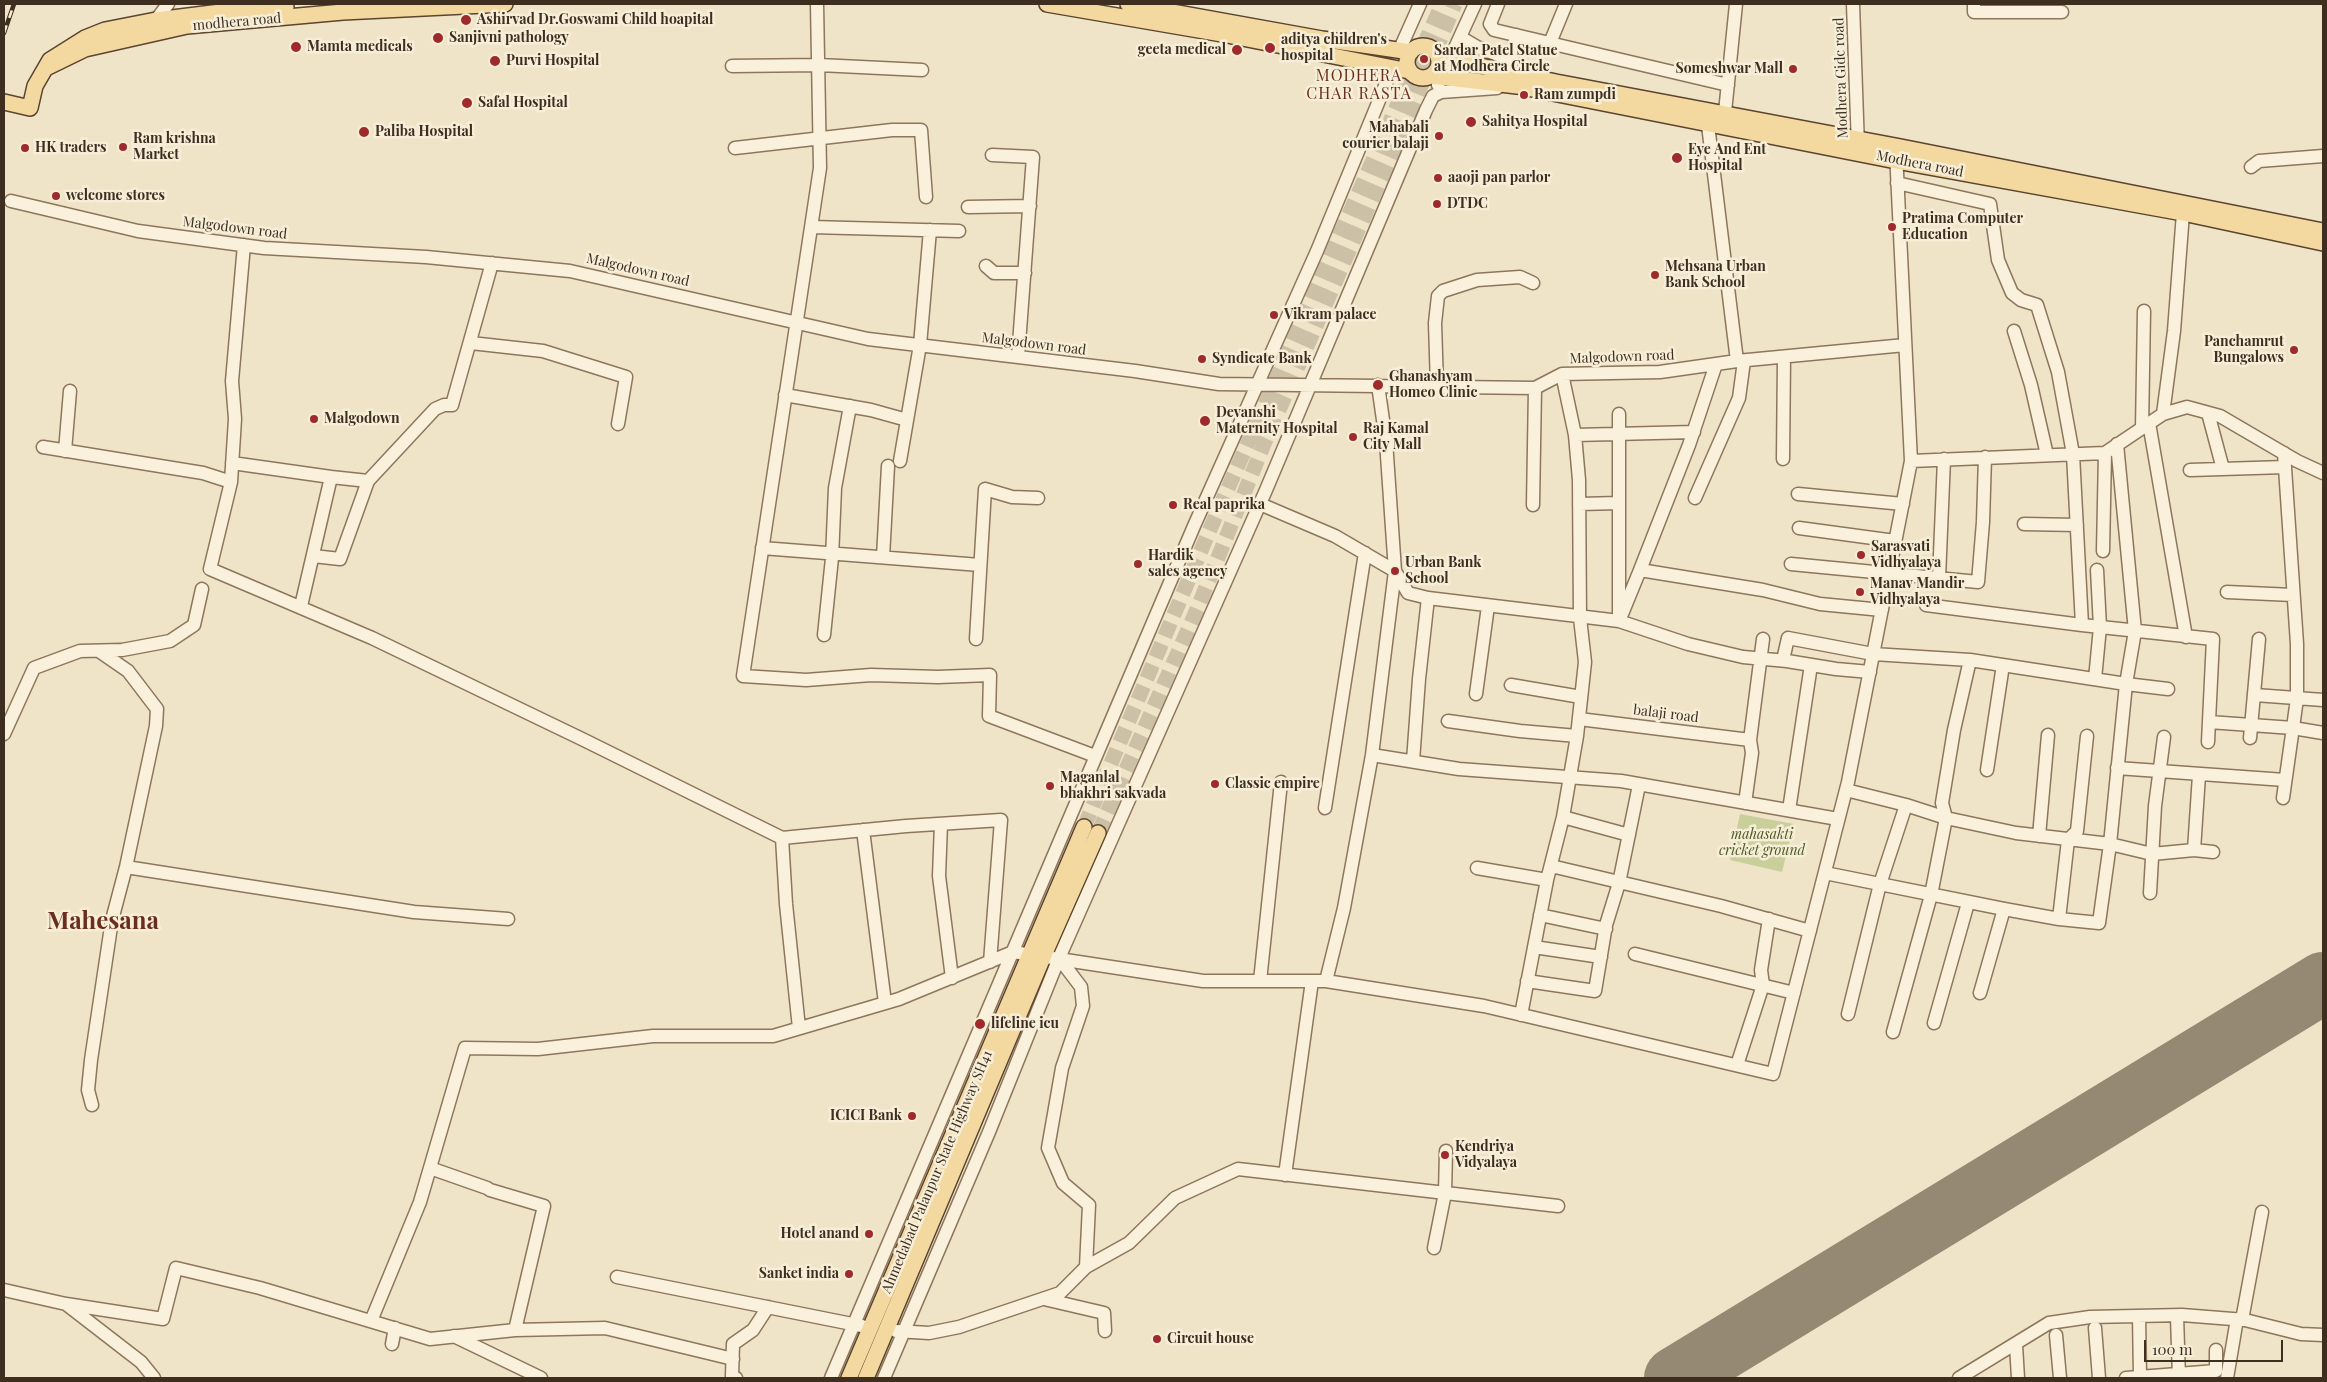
<!DOCTYPE html>
<style>
body{margin:0}
#map{position:relative;width:2327px;height:1382px;overflow:hidden;background:#f0e4c8;font-family:"Playfair Display",serif}
canvas{display:block}
.frame{position:absolute;inset:0;border:5px solid #3d2e20;pointer-events:none}
.scale{position:absolute;left:2144px;top:1340px;width:139px;height:22px;box-sizing:border-box;border:2px solid #3d2e20;border-top:0;padding-left:6px;font-size:15px;line-height:18px;white-space:nowrap;color:#3d2e20;-webkit-text-stroke:4px #f7eed8;paint-order:stroke}
</style>
<div id="map">
<canvas width="2327" height="1382"></canvas>
<div class="frame"></div>
<div class="scale">100 m</div>
</div>
<script>
const g = document.querySelector('canvas').getContext('2d');
g.lineJoin = 'round';
function paint(path, color) { g.fillStyle = color; g.fill(path, 'evenodd'); }
const shape = rows => new Path2D(rows.map(r => 'M' + r).join(''));
function strokePath(path, color, width, dash) { g.strokeStyle = color; g.lineWidth = width; g.lineCap = dash ? 'butt' : 'round'; g.setLineDash(dash || []); g.stroke(path); }
function write(font, color, halo, rows, align = 'center') {
  g.font = font + ' "Playfair Display",serif'; g.lineWidth = 5; g.setLineDash([]); g.textBaseline = 'middle'; g.strokeStyle = halo; g.fillStyle = color; for (const [text, x, y, turn = 0] of rows) {
    g.save(); g.translate(x, y); g.rotate((+turn || 0) * Math.PI / 180); g.textAlign = isNaN(turn) ? turn : align; if (halo) g.strokeText(text, 0, 0); g.fillText(text, 0, 0); g.restore();
  }
}
const green = shape([
 [1740,814,1794,824,1782,872,1730,860]
]);
const runway = shape([
 [1675,1378,2323,983]
]);
const majorTunnel = shape([
 [1084,827,1214,520,1442,4],
 [1098,833,1198,607,1264,444,1410,112,1455,4]
]);
const minor = shape([
 [817,4,820,168,743,676,806,680,871,675,938,677,990,675,989,716,1095,756],
 [1498,4,1490,24,1494,30,1728,85],
 [1853,4,1858,147],
 [1974,4,1974,12,2062,12],
 [156,20,168,4],
 [1460,37,1477,47,1511,60],
 [1550,43,1566,4],
 [1399,51,1420,4],
 [732,66,819,65,922,70],
 [1511,67,1516,35],
 [1438,85,1475,4],
 [1724,122,1736,4],
 [1708,125,1737,361],
 [735,148,892,130,921,130,926,197],
 [992,155,1033,157,1018,357],
 [2251,167,2259,161,2323,156],
 [1897,183,1990,204,1998,260,2012,293,2021,300,2037,305,2058,372,2073,454,2082,625],
 [11,201,138,231,264,248,426,257,570,271,868,339,1135,371,1219,384,1535,388,1562,374,1660,372,1737,361,1905,345],
 [968,207,1030,206],
 [811,227,959,231],
 [244,245,232,381,235,419,231,482,210,569,372,638,584,740,782,838,906,826,1001,820,990,962],
 [986,266,994,273,1025,273],
 [2014,331,2031,385,2047,455],
 [471,343,543,351,626,377,618,424],
 [1716,364,1689,445,1640,570,1763,590,1820,604,1882,610],
 [1378,385,1386,441,1395,571,1408,593,1428,598,1619,621,1688,644,1743,657,1787,661,1836,669,1870,672],
 [1437,386,1435,323,1438,296,1443,291,1477,280,1520,277,1533,283],
 [785,395,871,410,907,420],
 [2208,413,2223,469],
 [1619,414,1619,621],
 [2163,414,2174,331,2183,213],
 [2149,423,2186,637],
 [2142,428,2144,311],
 [1575,435,1694,432],
 [2117,444,2135,631,2126,684,2168,689],
 [43,447,203,473,231,482],
 [65,451,70,391],
 [1783,459,1784,357],
 [900,461,920,345,930,230],
 [1911,461,2105,453,2163,414,2187,407,2220,416,2297,461,2323,473],
 [232,463,331,477,301,606],
 [2190,470,2285,467],
 [331,477,368,481,435,409,444,405,452,405,492,263],
 [1798,494,1903,504],
 [1695,498,1739,398,1744,361],
 [1260,504,1335,536,1395,571,1372,755,1344,908,1326,981],
 [1579,504,1619,503],
 [1533,505,1535,388],
 [2024,524,2077,525],
 [1799,528,1895,541],
 [762,548,980,565],
 [2103,551,2105,453],
 [313,556,340,559,368,481],
 [883,557,888,466],
 [1791,564,1978,582,1983,522,1985,457],
 [1939,578,1944,459],
 [2227,592,2293,595],
 [1926,605,2082,625,2213,639,2208,742],
 [1622,614,1640,570],
 [824,635,832,558,835,488,850,406],
 [976,639,985,489,1012,497,1038,498],
 [1783,660,1788,638,1873,654,1970,660,2126,684,2110,844,2099,923,2059,919,2004,909,1825,873],
 [2095,679,2100,627,2097,570],
 [1511,685,1581,697],
 [1476,694,1488,606],
 [2255,695,2323,700],
 [1579,719,1750,740],
 [1448,721,1520,731,1577,736],
 [2209,722,2293,728,2323,733],
 [4,734,34,668,80,651,122,650,170,641,194,625,202,589],
 [2250,738,2259,639],
 [1372,755,1459,769,1621,781,1838,819],
 [1413,761,1419,679,1428,598],
 [2117,768,2285,780],
 [1987,770,2003,665],
 [1846,790,1906,805,1946,818,2016,833,2110,844,2152,854,2194,850,2213,852],
 [2283,798,2297,699,2297,644,2284,453],
 [1745,803,1752,753,1750,740,1763,639],
 [1325,808,1365,553],
 [1789,810,1811,665],
 [1563,817,1629,835],
 [941,824,939,876,952,978],
 [863,830,885,1003],
 [2039,836,2048,735],
 [782,838,786,904,799,1028],
 [2194,850,2199,775],
 [1551,866,1721,906,1810,931],
 [126,867,414,912,508,919],
 [1477,868,1547,880],
 [2150,893,2155,806,2164,737],
 [1540,915,1606,929],
 [2059,919,2068,840,2077,831,2087,736],
 [1534,947,1601,957],
 [1635,954,1794,993],
 [1059,958,1081,987,1083,1006,1062,1068,1048,1148,1063,1183,1089,1205,1086,1267],
 [1260,981,1281,782],
 [1527,981,1595,991,1606,925,1619,883,1639,785],
 [1980,993,2004,909],
 [1848,1014,1880,884,1906,805],
 [1521,1015,1547,880,1563,817,1577,736,1585,662,1580,618,1579,480,1575,435,1562,374],
 [1934,1023,1968,903],
 [1893,1032,1931,895,1946,818,1942,803,1954,730,1970,660],
 [1737,1065,1763,985,1761,970,1769,919],
 [92,1105,88,1090,91,1060,112,920,126,867,156,726,157,709,128,671,99,651],
 [430,1168,487,1188,490,1190,544,1206,515,1330],
 [1285,1175,1312,981],
 [1434,1248,1445,1193,1446,1151],
 [617,1277,862,1326],
 [4,1290,66,1304,141,1362,154,1378],
 [1044,1299,1104,1313,1105,1331],
 [66,1304,163,1319,176,1268,260,1288,430,1339,515,1330,605,1328,733,1359],
 [2139,1316,2140,1377],
 [2177,1316,2179,1378],
 [2242,1320,2262,1212],
 [371,1321,420,1202,465,1048,538,1049,653,1036,773,1036,899,999,1013,952,1203,981,1326,981,1484,1006,1773,1074,1848,782,1911,461,1896,152],
 [2095,1328,2099,1378],
 [896,1331,929,1333,959,1327,1060,1293,1086,1267,1129,1243,1175,1198,1238,1169,1558,1206],
 [2056,1335,2060,1378],
 [454,1336,541,1378],
 [392,1344,395,1328],
 [2016,1345,2018,1378],
 [736,1378,732,1376,733,1344,753,1330,768,1307],
 [831,1378,1194,526,1317,251,1392,69],
 [884,1378,989,1132,1059,958,1266,490,1426,110,1433,96,1441,92,1497,88],
 [1959,1378,2049,1323,2090,1317,2182,1315,2245,1320,2301,1334,2323,1335],
 [2126,1378,2216,1371,2216,1350],
 [2227,1378,2237,1319]
]);
const major = shape([
 [1047,4,1222,34,1409,71],
 [1128,4,1322,39,1411,52],
 '1407 62a16 16 0 1 1 32 0a16 16 0 1 1-32 0Z',
 [1438,57,1556,82,1901,147,2323,231],
 [46,68,85,49,187,26,343,12,505,4],
 [1431,76,1517,86,1896,161,2183,213,2323,243],
 [4,102,30,108,35,86,50,60,85,38,105,30,156,20,245,9,286,7],
 [849,1378,1084,827],
 [866,1378,1044,955,1098,833]
]);
const rail = shape([
 [4,33,14,4]
]);
const markers = [
 [466,20,6,"#9e2a2b"],
 [438,38,6,"#9e2a2b"],
 [296,47,6,"#9e2a2b"],
 [1270,48,6,"#9e2a2b"],
 [1237,50,6,"#9e2a2b"],
 [1424,59,5,"#9e2a2b"],
 [495,61,6,"#9e2a2b"],
 [1793,69,5,"#9e2a2b"],
 [1524,95,5,"#9e2a2b"],
 [467,103,6,"#9e2a2b"],
 [1471,122,6,"#9e2a2b"],
 [364,132,6,"#9e2a2b"],
 [1439,136,5,"#9e2a2b"],
 [123,147,5,"#9e2a2b"],
 [25,148,5,"#9e2a2b"],
 [1677,158,6,"#9e2a2b"],
 [1438,178,5,"#9e2a2b"],
 [56,196,5,"#9e2a2b"],
 [1437,204,5,"#9e2a2b"],
 [1892,227,5,"#9e2a2b"],
 [1655,275,5,"#9e2a2b"],
 [1274,315,5,"#9e2a2b"],
 [2294,350,5,"#9e2a2b"],
 [1202,359,5,"#9e2a2b"],
 [1378,385,6,"#9e2a2b"],
 [314,419,5,"#9e2a2b"],
 [1205,421,6,"#9e2a2b"],
 [1353,437,5,"#9e2a2b"],
 [1173,505,5,"#9e2a2b"],
 [1861,555,5,"#9e2a2b"],
 [1138,564,5,"#9e2a2b"],
 [1395,571,5,"#9e2a2b"],
 [1860,592,5,"#9e2a2b"],
 [1215,784,5,"#9e2a2b"],
 [1050,786,5,"#9e2a2b"],
 [980,1024,6,"#9e2a2b"],
 [912,1116,5,"#9e2a2b"],
 [1445,1155,5,"#9e2a2b"],
 [869,1234,5,"#9e2a2b"],
 [849,1274,5,"#9e2a2b"],
 [1157,1339,5,"#9e2a2b"]
];
const poiNames = [
 ["Ashirvad Dr.Goswami Child hoapital",477,20],
 ["Sanjivni pathology",449,38],
 ["aditya children's",1281,40],
 ["hospital",1281,56],
 ["Mamta medicals",307,47],
 ["geeta medical",1226,50,"right"],
 ["Sardar Patel Statue",1434,51],
 ["at Modhera Circle",1434,67],
 ["Purvi Hospital",506,61],
 ["Someshwar Mall",1783,69,"right"],
 ["Ram zumpdi",1534,95],
 ["Safal Hospital",478,103],
 ["Sahitya Hospital",1482,122],
 ["Mahabali",1429,128,"right"],
 ["courier balaji",1429,144,"right"],
 ["Paliba Hospital",375,132],
 ["Ram krishna",133,139],
 ["Market",133,155],
 ["HK traders",35,148],
 ["Eye And Ent",1688,150],
 ["Hospital",1688,166],
 ["aaoji pan parlor",1448,178],
 ["welcome stores",66,196],
 ["DTDC",1447,204],
 ["Pratima Computer",1902,219],
 ["Education",1902,235],
 ["Mehsana Urban",1665,267],
 ["Bank School",1665,283],
 ["Vikram palace",1284,315],
 ["Panchamrut",2284,342,"right"],
 ["Bungalows",2284,358,"right"],
 ["Syndicate Bank",1212,359],
 ["Ghanashyam",1389,377],
 ["Homeo Clinic",1389,393],
 ["Devanshi",1216,413],
 ["Maternity Hospital",1216,429],
 ["Malgodown",324,419],
 ["Raj Kamal",1363,429],
 ["City Mall",1363,445],
 ["Real paprika",1183,505],
 ["Sarasvati",1871,547],
 ["Vidhyalaya",1871,563],
 ["Hardik",1148,556],
 ["sales agency",1148,572],
 ["Urban Bank",1405,563],
 ["School",1405,579],
 ["Manav Mandir",1870,584],
 ["Vidhyalaya",1870,600],
 ["Maganlal",1060,778],
 ["bhakhri sakvada",1060,794],
 ["Classic empire",1225,784],
 ["lifeline icu",991,1024],
 ["ICICI Bank",902,1116,"right"],
 ["Kendriya",1455,1147],
 ["Vidyalaya",1455,1163],
 ["Hotel anand",859,1234,"right"],
 ["Sanket india",839,1274,"right"],
 ["Circuit house",1167,1339]
];
const streetNames = [
 ["modhera road",237,22,-5],
 ["Modhera Gidc road",1841,78,-92],
 ["Modhera road",1920,164,11],
 ["Malgodown road",235,228,7],
 ["Malgodown road",638,270,13],
 ["Malgodown road",1034,344,7],
 ["Malgodown road",1622,357,-2],
 ["balaji road",1666,714,7],
 ["Ahmedabad Palanpur State Highway SH41",937,1172,-67]
];
const parkNames = [
 ["mahasakti",1762,835],
 ["cricket ground",1762,851]
];
const quarterNames = [
 ["MODHERA",1359,76],
 ["CHAR RASTA",1359,94]
];
const townNames = [
 ["Mahesana",103,922]
];
paint(green, '#c9cf9b');
strokePath(runway, '#968974', 62);
strokePath(majorTunnel, '#ccc0a6', 15, [15, 8]);
strokePath(minor, '#8d765c', 15);
strokePath(major, '#5b4430', 18);
strokePath(minor, '#faf1dc', 12);
strokePath(major, '#f3d9a0', 15);
strokePath(rail, '#3d2e20', 4.5);
strokePath(rail, '#f7eed8', 2.5, [8]);
for (const [x, y, r, color] of markers) { const dot = new Path2D(); dot.arc(x, y, r, 0, 2 * Math.PI); g.fillStyle = color; g.fill(dot); strokePath(dot, '#f7eed8', 2); }
write('bold 14px', '#3d2e20', '#f7eed8', poiNames, 'left');
write('14px', '#3d2e20', '#f7eed8', streetNames);
write('italic 14px', '#4d5a26', '#f7eed8', parkNames);
g.letterSpacing = '1px';
write('16px', '#6b2e1e', '#f7eed8', quarterNames);
g.letterSpacing = '0px';
write('bold 24px', '#6b2e1e', '#f7eed8', townNames);
</script>
